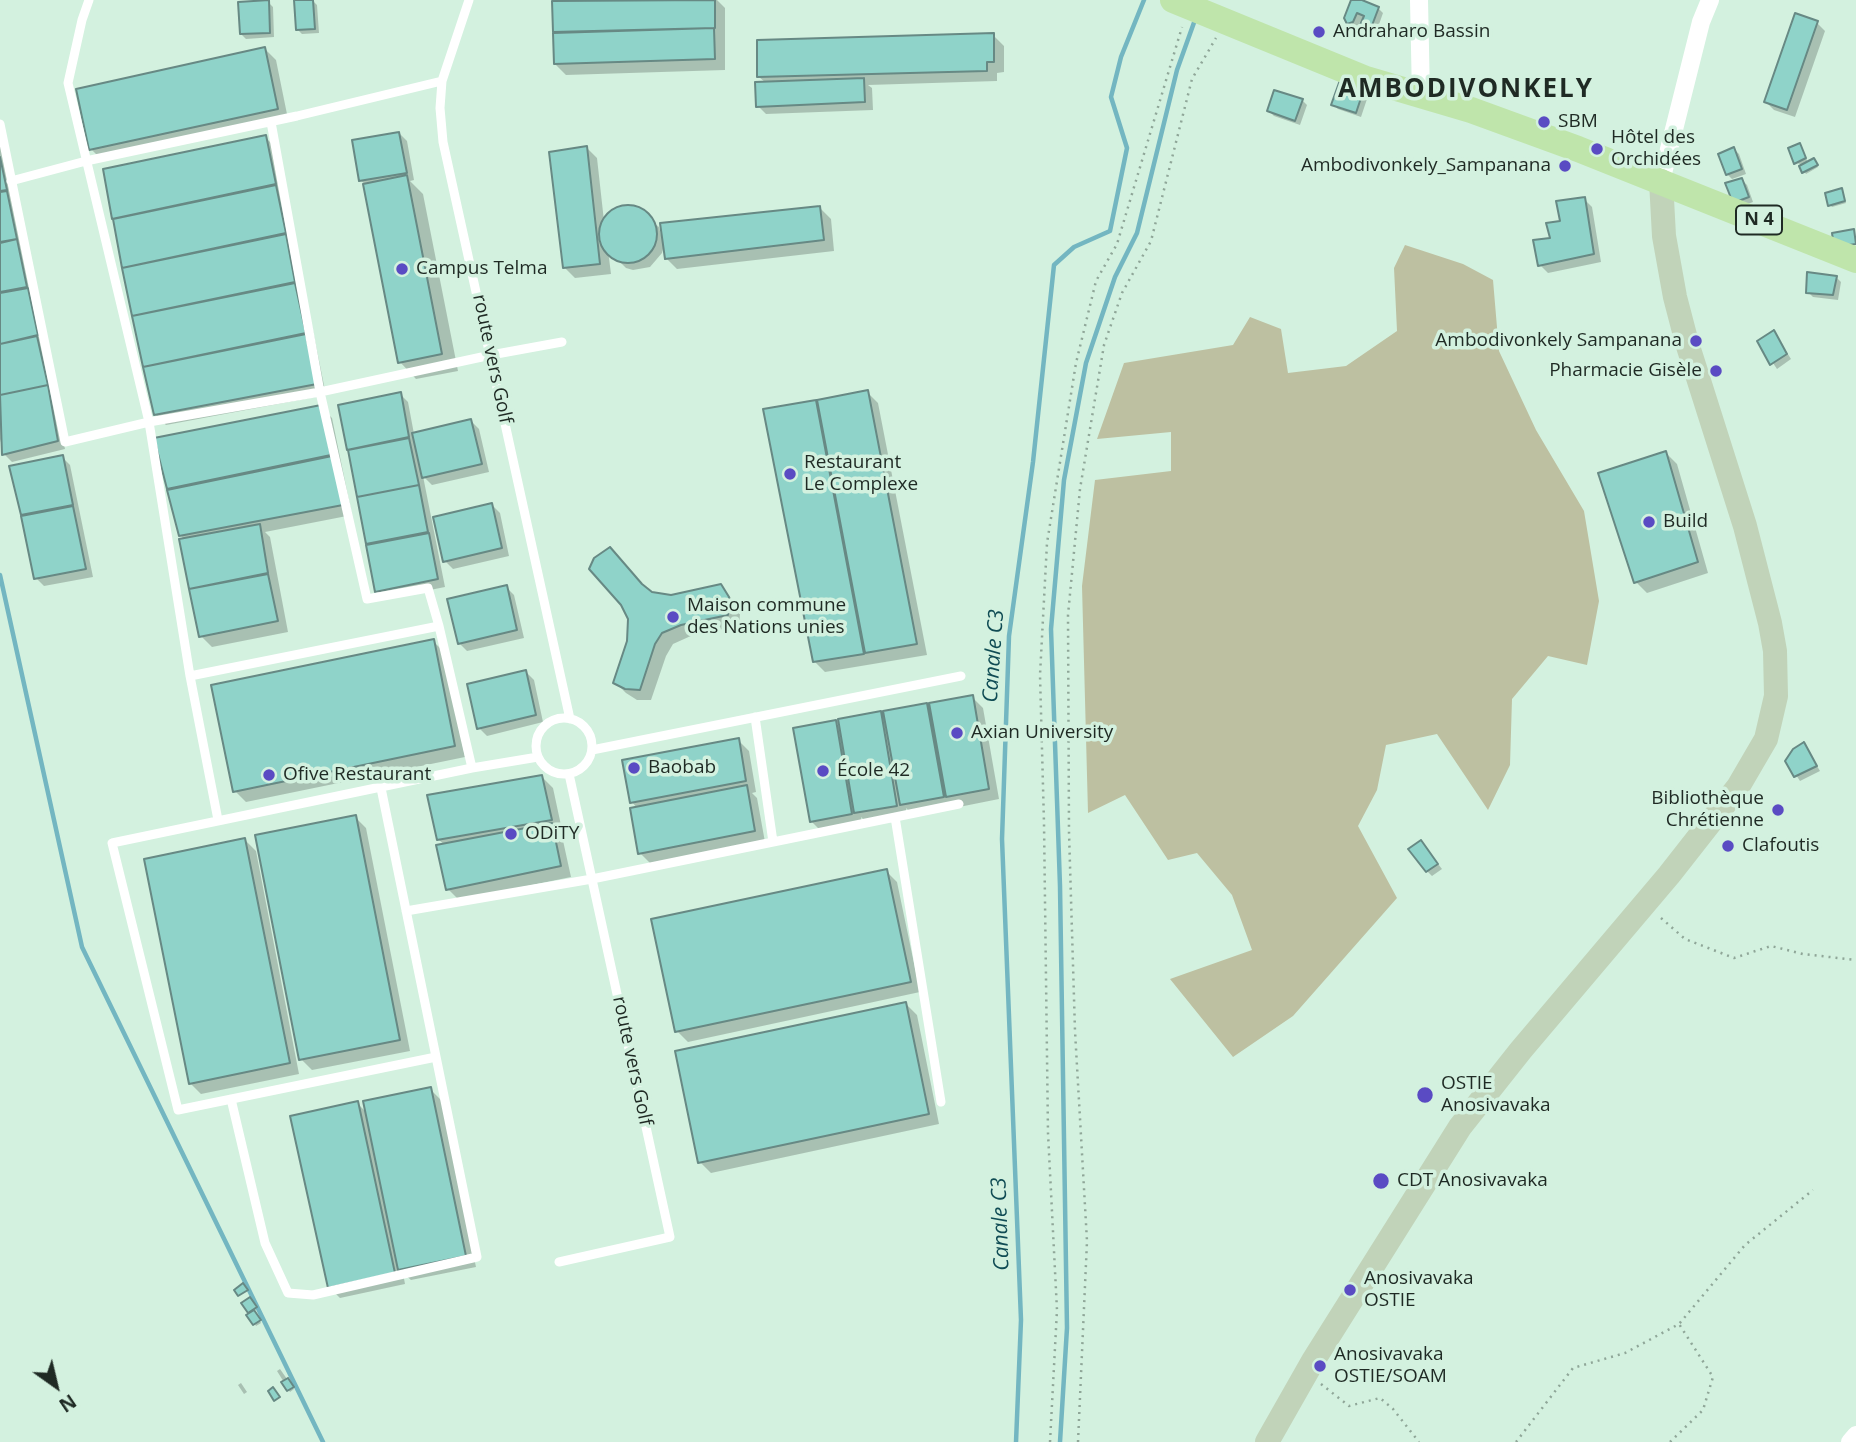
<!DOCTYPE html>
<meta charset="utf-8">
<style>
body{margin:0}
#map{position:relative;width:1856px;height:1442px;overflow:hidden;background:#d3f1df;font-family:"Open Sans",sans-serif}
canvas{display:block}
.north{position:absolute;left:21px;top:1351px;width:70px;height:70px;-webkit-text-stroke:5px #d3f1df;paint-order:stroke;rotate:146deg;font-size:19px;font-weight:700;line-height:28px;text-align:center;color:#1f2a24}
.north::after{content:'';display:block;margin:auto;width:24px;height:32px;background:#1f2a24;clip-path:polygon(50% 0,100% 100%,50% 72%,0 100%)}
</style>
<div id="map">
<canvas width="1856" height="1442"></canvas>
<div class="north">N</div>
</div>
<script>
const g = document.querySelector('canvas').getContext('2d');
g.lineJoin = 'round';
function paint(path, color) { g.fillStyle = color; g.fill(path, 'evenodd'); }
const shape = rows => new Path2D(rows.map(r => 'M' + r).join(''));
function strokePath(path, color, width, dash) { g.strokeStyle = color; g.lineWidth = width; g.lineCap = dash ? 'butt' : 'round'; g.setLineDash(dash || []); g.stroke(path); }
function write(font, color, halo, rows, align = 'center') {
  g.font = font + ' "Open Sans",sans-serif'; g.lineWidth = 7; g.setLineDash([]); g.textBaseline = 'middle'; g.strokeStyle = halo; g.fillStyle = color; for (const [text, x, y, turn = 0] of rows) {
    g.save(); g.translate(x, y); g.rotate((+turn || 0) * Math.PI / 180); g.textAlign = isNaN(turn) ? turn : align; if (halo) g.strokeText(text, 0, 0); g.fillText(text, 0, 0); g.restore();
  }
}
const green = shape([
 [1405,245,1463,264,1493,280,1499,351,1536,430,1584,511,1599,601,1587,665,1548,656,1512,699,1510,765,1488,810,1437,734,1386,745,1377,790,1358,826,1397,898,1293,1016,1233,1057,1170,979,1252,950,1232,895,1197,853,1168,860,1125,795,1088,813,1082,586,1095,480,1171,471,1171,432,1097,439,1124,363,1233,345,1250,317,1281,329,1288,373,1346,366,1397,331,1394,268]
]);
const shadow = shape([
 [312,0,317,5,319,33,302,34,297,29],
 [629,0,717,0,725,8,725,70,566,75,555,64,554,2],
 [1353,0,1378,8,1383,13,1376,33,1371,35,1360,22,1358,27,1354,28,1348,23],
 [268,2,273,7,274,37,246,39,241,34],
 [1817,23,1825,31,1795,117,1774,110,1766,102],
 [993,35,1004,46,1004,72,997,73,997,81,868,85,872,88,873,110,766,114,758,106,766,83,759,77],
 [265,49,276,60,288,119,102,160,91,149],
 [1363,91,1368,96,1361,117,1338,109,1333,104],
 [1302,100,1307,105,1300,125,1274,116,1269,111],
 [399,133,407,141,414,180,410,181,423,194,458,371,416,379,400,362,365,184,361,181],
 [0,135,65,449,12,462,4,454,0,439],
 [265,137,276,148,326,395,166,425,155,414,105,170],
 [586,147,597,158,604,221,617,210,635,208,659,227,661,235,820,208,831,219,834,251,677,269,666,258,664,245,662,253,650,267,633,270,626,268,608,250,611,274,575,278,564,267],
 [1802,147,1808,163,1815,162,1818,167,1806,174,1800,164,1796,163],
 [1734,149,1739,154,1746,174,1732,179,1727,174],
 [1742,180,1747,185,1753,202,1739,207],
 [1842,190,1846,203,1832,207,1830,205],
 [1584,199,1592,207,1601,262,1548,273,1540,265,1552,239,1562,222],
 [1836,277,1841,282,1838,300,1813,297,1808,292],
 [1774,332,1791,359,1777,369,1759,342],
 [867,392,878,403,927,655,825,672,814,661,765,411],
 [400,394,408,402,414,434,471,421,479,429,489,472,432,485,423,476,445,587,385,599,377,591,340,406],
 [321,407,332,418,352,515,265,532,270,537,288,632,212,647,201,636,181,540,185,540,180,535,156,439],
 [1666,453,1677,464,1708,573,1647,593,1636,582],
 [62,457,70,465,93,577,44,586,36,578,11,468],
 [492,505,500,513,509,556,453,569,445,561],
 [721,586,737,605,740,614,739,626,693,635,673,644,666,656,651,700,637,700,626,693,615,682,631,628,647,590,655,595,671,597],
 [506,587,514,595,524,638,467,651,459,643],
 [433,641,444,652,465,757,246,802,235,791],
 [526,672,534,680,543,722,487,736,479,728],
 [972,697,983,708,999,799,959,807,953,801,954,808,913,815,906,808,907,816,867,823,861,817,862,825,822,832,811,821,835,722,841,729,880,713,887,720,926,705,933,711],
 [738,740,749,751,756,792,752,793,757,798,765,842,651,864,640,853,637,808,632,802],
 [1804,744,1820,771,1800,781,1787,761],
 [542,777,553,788,562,830,557,831,562,836,571,877,459,900,448,889,445,845,439,840],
 [355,817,366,828,410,1051,312,1070,301,1059],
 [245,840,256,851,299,1074,201,1094,190,1083],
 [1421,842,1442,869,1432,876,1427,871],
 [886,871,897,882,920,992,688,1042,677,1031],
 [906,1004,917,1015,939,1124,711,1173,700,1162],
 [430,1089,441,1100,476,1267,411,1280,403,1273,405,1284,340,1298,329,1287,357,1103,367,1113],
 [252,1301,257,1309,254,1311,261,1323,256,1326,244,1303],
 [280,1369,294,1389,290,1392,277,1371],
 [241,1383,247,1392,244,1394,238,1385]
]);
const stream = shape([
 [0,575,82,947,323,1442],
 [1016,1442,1021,1320,1002,839,1009,636,1033,462,1054,265,1074,247,1110,231,1127,148,1111,97,1121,57,1144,0],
 [1060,1442,1067,1328,1060,886,1051,629,1064,480,1086,363,1115,277,1137,233,1177,70,1196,17]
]);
const building = shape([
 [269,0,270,33,240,34,238,2,269,0],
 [294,0,313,0,315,29,296,30,294,0],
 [715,0,715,28,553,32,552,1,715,0],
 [1351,0,1362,0,1379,7,1371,28,1364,31,1360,25,1364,16,1357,13,1353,22,1347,24,1344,18,1351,0],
 [1795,13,1818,21,1787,110,1764,102,1795,13],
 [714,28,715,59,554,64,553,33,714,28],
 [994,33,994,62,987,62,987,71,757,77,757,40,994,33],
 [265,47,278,109,89,150,76,89,265,47],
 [864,78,865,102,756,107,755,82,864,78],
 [1340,80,1364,89,1356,113,1331,105,1340,80],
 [1274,90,1303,99,1295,121,1267,111,1274,90],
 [399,132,407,173,359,181,352,140,399,132],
 [266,135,276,184,112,219,103,169,266,135],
 [1800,143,1806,158,1794,164,1788,148,1800,143],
 [587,146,600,264,563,268,549,152,587,146],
 [1734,147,1742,169,1726,175,1718,154,1734,147],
 [0,157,7,190,0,191,0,157],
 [1814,158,1818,165,1802,173,1799,166,1814,158],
 [407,175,442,354,398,363,363,184,407,175],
 [1742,178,1749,197,1733,203,1725,183,1742,178],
 [276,185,286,233,122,268,113,219,276,185],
 [1842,188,1845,201,1828,206,1825,193,1842,188],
 [7,191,17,239,0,242,0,192,7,191],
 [1585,197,1594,254,1538,266,1533,240,1550,238,1546,223,1560,221,1556,201,1585,197],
 '599 234a29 29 0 1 1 58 0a29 29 0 1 1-58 0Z',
 [820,206,824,240,665,259,660,223,820,206],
 [1854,229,1856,244,1834,247,1832,233,1854,229],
 [286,234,295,282,132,316,122,268,286,234],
 [17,239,27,287,0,292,0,243,17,239],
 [1807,272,1837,276,1833,295,1806,293,1807,272],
 [295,283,306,333,143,367,132,316,295,283],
 [28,288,38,335,0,344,0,293,28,288],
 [1774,330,1787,354,1770,365,1757,341,1774,330],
 [306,334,317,384,154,415,143,367,306,334],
 [37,336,48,385,0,395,0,344,37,336],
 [48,385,58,441,2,455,0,395,48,385],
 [868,390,917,644,865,653,817,400,868,390],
 [401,392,409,437,347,450,338,405,401,392],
 [816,400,864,654,813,662,763,409,816,400],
 [321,405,331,455,167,489,154,438,321,405],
 [471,419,482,464,422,478,412,433,471,419],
 [409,438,419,485,357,497,348,450,409,438],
 [1666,451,1698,562,1634,583,1598,473,1666,451],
 [63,455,73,505,21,515,9,466,63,455],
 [332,456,343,505,179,536,167,490,332,456],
 [419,485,428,532,366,544,357,497,419,485],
 [492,503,502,548,443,562,433,517,492,503],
 [73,506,86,569,34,579,21,516,73,506],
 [260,524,268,573,189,589,179,539,260,524],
 [429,533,438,579,375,592,366,545,429,533],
 [610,547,642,584,652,592,671,595,721,584,729,597,728,615,681,625,662,633,655,644,640,690,625,689,613,683,627,641,628,619,621,605,589,569,594,558,610,547],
 [268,574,278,621,199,637,189,589,268,574],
 [507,585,517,630,458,644,447,599,507,585],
 [434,639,455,746,233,792,211,685,434,639],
 [526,670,536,715,477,729,467,684,526,670],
 [973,695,989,789,946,797,929,703,973,695],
 [927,703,944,797,900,805,883,711,927,703],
 [881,711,897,806,854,813,838,719,881,711],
 [836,720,852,814,810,822,793,728,836,720],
 [739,738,746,781,630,803,622,760,739,738],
 [1804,742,1817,766,1794,777,1785,761,1793,749,1804,742],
 [542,775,552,820,437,840,427,795,542,775],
 [747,785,755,831,638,854,630,808,747,785],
 [356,815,400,1040,299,1060,255,835,356,815],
 [552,823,561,866,446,890,436,845,552,823],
 [245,838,290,1063,189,1084,144,859,245,838],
 [1421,840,1438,864,1426,872,1408,849,1421,840],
 [887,869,911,982,675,1032,651,919,887,869],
 [906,1002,929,1114,698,1163,675,1051,906,1002],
 [431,1087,466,1256,398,1270,363,1101,431,1087],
 [358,1101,395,1273,328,1288,290,1116,358,1101],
 [243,1283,248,1290,238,1296,234,1290,243,1283],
 [250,1297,257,1307,248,1313,241,1303,250,1297],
 [254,1310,261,1320,253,1325,246,1315,254,1310],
 [288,1378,294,1387,287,1391,281,1382,288,1378],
 [273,1387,280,1397,274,1401,268,1391,273,1387]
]);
const path = shape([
 [1661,918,1685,939,1734,958,1771,946,1803,954,1856,960],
 [1321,1384,1349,1406,1380,1398,1393,1409,1419,1442],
 [1050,1442,1057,1310,1048,1133,1044,823,1040,675,1047,543,1076,363,1096,281,1117,244,1182,27],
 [1078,1442,1087,1241,1075,1031,1069,832,1068,615,1080,489,1104,345,1122,293,1151,241,1192,79,1216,38],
 [1516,1442,1573,1368,1625,1353,1679,1324,1745,1245,1813,1190],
 [1670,1442,1703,1410,1713,1377,1679,1324]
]);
const service = shape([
 [89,0,82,20,68,83,149,422,190,676,218,820],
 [469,0,442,81,440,108,443,142,570,719],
 [271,122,320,392,367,599,428,588,439,626,472,768],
 [0,124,65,442,149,422,320,392,491,355,562,342],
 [11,181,86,161,297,116,442,81],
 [190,676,439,626],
 [755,717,773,842],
 '536 746a28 28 0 1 1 56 0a28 28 0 1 1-56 0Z',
 [592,750,961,676],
 [895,817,941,1102],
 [406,911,592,879,959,804],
 [436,1057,178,1110,112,843,472,768,538,757],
 [231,1099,265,1243,288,1293,313,1295,477,1257,381,788],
 [559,1262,670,1237,569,774]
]);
const minor = shape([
 [1419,0,1421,96],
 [1661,181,1701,22,1710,0],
 [1850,1442,1856,1435]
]);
const secondary = shape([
 [1267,1442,1313,1361,1460,1127,1521,1050,1669,875,1738,787,1766,739,1776,696,1775,651,1770,623,1745,526,1687,343,1675,297,1664,236,1661,181]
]);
const primary = shape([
 [1173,0,1366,79,1471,110,1578,149,1856,260]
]);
const markers = [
 [1319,32,7,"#5a4bc3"],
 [1544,122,7,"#5a4bc3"],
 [1597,149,7,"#5a4bc3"],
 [1565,166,7,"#5a4bc3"],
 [402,269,7,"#5a4bc3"],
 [1696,341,7,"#5a4bc3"],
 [1716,371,7,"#5a4bc3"],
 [790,474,7,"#5a4bc3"],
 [1649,522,7,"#5a4bc3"],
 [673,617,7,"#5a4bc3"],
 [957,733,7,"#5a4bc3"],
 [634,768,7,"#5a4bc3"],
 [823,771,7,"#5a4bc3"],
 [269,775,7,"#5a4bc3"],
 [1778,810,7,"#5a4bc3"],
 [511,834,7,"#5a4bc3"],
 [1728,846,7,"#5a4bc3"],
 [1425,1095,9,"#5a4bc3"],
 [1381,1181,9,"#5a4bc3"],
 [1350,1290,7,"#5a4bc3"],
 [1320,1366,7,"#5a4bc3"]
];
const shields = [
 [1759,220,46]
];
const shieldNames = [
 ["N 4",1759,220]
];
const poiNames = [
 ["Andraharo Bassin",1333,32],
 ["SBM",1558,122],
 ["Hôtel des",1611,138],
 ["Orchidées",1611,160],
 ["Ambodivonkely_Sampanana",1551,166,"right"],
 ["Campus Telma",416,269],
 ["Ambodivonkely Sampanana",1682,341,"right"],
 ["Pharmacie Gisèle",1702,371,"right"],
 ["Restaurant",804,463],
 ["Le Complexe",804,485],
 ["Build",1663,522],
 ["Maison commune",687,606],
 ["des Nations unies",687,628],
 ["Axian University",971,733],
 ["Baobab",648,768],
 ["École 42",837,771],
 ["Ofive Restaurant",283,775],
 ["Bibliothèque",1764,799,"right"],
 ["Chrétienne",1764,821,"right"],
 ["ODiTY",525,834],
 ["Clafoutis",1742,846],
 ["OSTIE",1441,1084],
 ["Anosivavaka",1441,1106],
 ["CDT Anosivavaka",1397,1181],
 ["Anosivavaka",1364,1279],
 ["OSTIE",1364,1301],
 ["Anosivavaka",1334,1355],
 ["OSTIE/SOAM",1334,1377]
];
const streetNames = [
 ["route vers Golf",492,359,78],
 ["route vers Golf",632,1061,78]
];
const waterNames = [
 ["Canale C3",994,656,-86],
 ["Canale C3",1001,1224,-92]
];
const districtNames = [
 ["AMBODIVONKELY",1466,90]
];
paint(green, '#bdc0a1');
paint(shadow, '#0003');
strokePath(stream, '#73b6c1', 4.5);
paint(building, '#8fd3c9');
strokePath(building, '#678984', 2);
strokePath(path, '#8fa698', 2.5, [2, 5]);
strokePath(service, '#fff', 9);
strokePath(minor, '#fff', 18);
strokePath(secondary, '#c1d3b9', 24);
strokePath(primary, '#bfe5ab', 26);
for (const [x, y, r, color] of markers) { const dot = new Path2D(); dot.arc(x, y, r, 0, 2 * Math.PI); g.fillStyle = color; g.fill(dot); strokePath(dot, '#d3f1df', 2.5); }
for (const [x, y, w] of shields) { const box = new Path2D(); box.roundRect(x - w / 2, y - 14.5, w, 29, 5); g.fillStyle = '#d3f1df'; g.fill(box); strokePath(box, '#1f2a24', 2); }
write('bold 18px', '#1f2a24', null, shieldNames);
write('19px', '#1f2a24', '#d3f1df', poiNames, 'left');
write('19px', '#1f2a24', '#d3f1df', streetNames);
write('italic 21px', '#104c54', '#d3f1df', waterNames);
g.letterSpacing = '2px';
write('bold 26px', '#1f2a24', '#d3f1df', districtNames);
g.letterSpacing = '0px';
</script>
